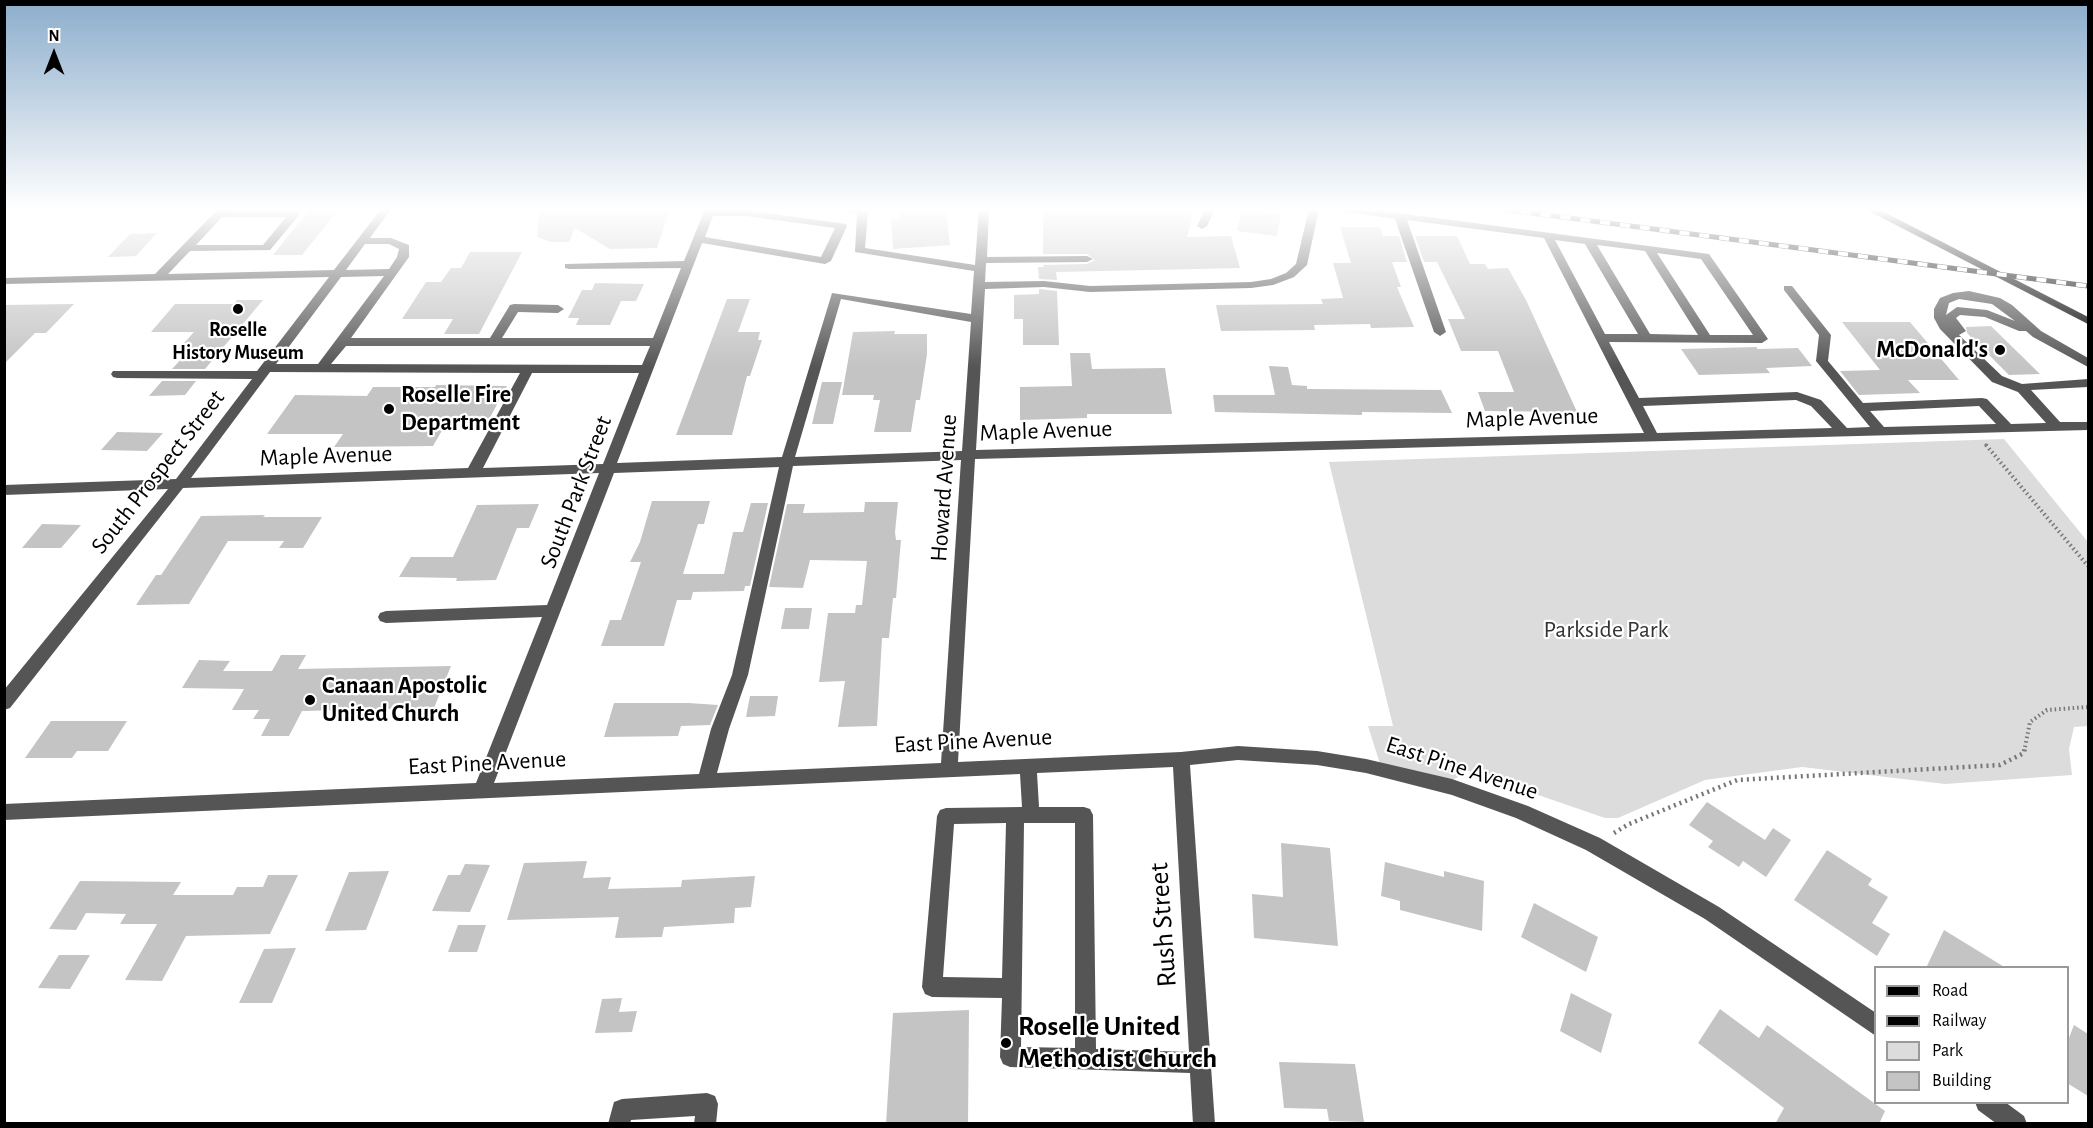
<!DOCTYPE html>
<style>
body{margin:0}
#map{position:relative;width:2093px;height:1128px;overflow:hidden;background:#fff;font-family:"Alegreya Sans",sans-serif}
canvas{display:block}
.frame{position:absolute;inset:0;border:6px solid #000;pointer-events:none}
.legend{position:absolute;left:1874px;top:966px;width:195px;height:138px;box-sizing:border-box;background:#fff;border:2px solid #999;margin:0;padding:8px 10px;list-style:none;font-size:18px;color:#000}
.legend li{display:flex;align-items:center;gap:12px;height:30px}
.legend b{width:30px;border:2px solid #999}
.north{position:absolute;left:24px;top:24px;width:60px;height:60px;-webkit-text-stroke:4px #fff;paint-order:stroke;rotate:0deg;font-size:16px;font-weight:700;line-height:24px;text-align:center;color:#000}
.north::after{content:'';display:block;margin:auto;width:21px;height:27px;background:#000;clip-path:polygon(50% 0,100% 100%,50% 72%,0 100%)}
</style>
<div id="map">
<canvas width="2093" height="1128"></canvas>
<div class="frame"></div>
<ul class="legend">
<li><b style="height:8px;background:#000"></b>Road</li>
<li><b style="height:8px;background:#000"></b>Railway</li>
<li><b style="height:16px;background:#dcdcdc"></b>Park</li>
<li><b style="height:16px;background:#c4c4c4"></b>Building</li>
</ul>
<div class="north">N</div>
</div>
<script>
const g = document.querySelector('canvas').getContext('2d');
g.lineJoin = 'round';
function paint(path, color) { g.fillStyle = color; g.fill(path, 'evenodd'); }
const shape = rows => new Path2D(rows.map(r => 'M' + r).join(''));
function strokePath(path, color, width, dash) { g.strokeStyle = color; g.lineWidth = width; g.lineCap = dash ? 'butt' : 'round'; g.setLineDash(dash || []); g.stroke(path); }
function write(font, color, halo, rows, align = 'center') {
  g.font = font + ' "Alegreya Sans",sans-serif'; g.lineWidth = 4.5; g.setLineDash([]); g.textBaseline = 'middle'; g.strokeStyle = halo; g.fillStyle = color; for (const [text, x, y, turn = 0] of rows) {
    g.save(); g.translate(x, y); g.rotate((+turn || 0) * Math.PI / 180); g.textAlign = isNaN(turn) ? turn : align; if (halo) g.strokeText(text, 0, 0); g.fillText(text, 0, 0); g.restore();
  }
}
const green = shape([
 [2004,439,2088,542,2088,726,2074,727,2069,749,2072,775,1945,784,1802,767,1705,780,1618,818,1605,818,1457,767,1458,777,1449,782,1380,764,1368,726,1393,726,1329,462]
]);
const building = shape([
 [310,209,339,209,302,255,273,255],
 [543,209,670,209,657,248,610,249,575,228,569,242,551,242,537,237,539,211,547,211],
 [900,209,946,209,950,245,893,249,891,219,900,219],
 [1043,209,1194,209,1187,237,1231,236,1240,268,1056,272,1057,280,1039,279,1038,267,1044,267,1043,265,1087,264,1095,260,1087,254,1043,254],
 [1242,210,1281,215,1277,236,1237,231],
 [1340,227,1380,227,1383,236,1399,236,1407,262,1392,262,1401,287,1397,287,1414,327,1371,328,1370,324,1314,325,1315,330,1221,331,1216,305,1323,304,1321,299,1343,298,1333,263,1351,263],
 [157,233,136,256,108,257,130,234],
 [1415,236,1457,236,1470,264,1485,264,1488,269,1508,268,1527,302,1577,412,1485,411,1478,392,1514,392,1498,351,1461,351,1448,319,1465,319,1437,262,1424,262],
 [470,252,522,252,479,334,444,334,453,319,402,319,426,282,441,282,451,268,461,268],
 [595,283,644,284,636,301,621,301,610,325,576,325,579,318,568,318,582,290,592,290],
 [1039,289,1057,291,1059,345,1023,345,1023,319,1014,319,1014,295,1039,294],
 [727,299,750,299,738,332,760,332,758,340,762,340,750,376,747,376,732,435,676,435],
 [237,300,263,300,205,369,172,369,185,355,174,354,194,332,151,332,175,304,234,304],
 [74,304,46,333,35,333,4,364,4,305],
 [1842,322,1910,322,1959,380,1908,380,1920,393,1859,395,1840,371,1880,370],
 [1991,326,2040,374,2009,375,1967,333,1966,327],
 [895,331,894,334,927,334,927,354,920,400,916,400,911,432,874,432,880,400,873,400,874,395,842,395,853,332],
 [1756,347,1758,349,1798,348,1812,366,1766,368,1770,373,1699,375,1681,349],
 [1070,353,1090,353,1092,369,1165,368,1172,414,1087,414,1087,418,1020,420,1020,387,1072,386],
 [1269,366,1288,367,1292,385,1307,386,1307,389,1441,390,1452,413,1362,412,1362,415,1215,412,1213,395,1275,395],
 [162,381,196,381,185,395,149,396],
 [822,382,842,382,833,424,812,424],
 [436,385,507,386,487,423,447,422,433,446,334,447,343,434,267,434,295,395,367,396,373,387,435,387],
 [117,432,163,433,147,451,101,450],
 [652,501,710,501,704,524,698,524,683,574,724,574,733,532,743,532,751,503,768,503,750,586,745,586,744,591,693,592,691,600,677,600,664,646,601,646,610,620,621,620,641,562,630,562,640,542],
 [865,502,898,502,895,532,896,540,901,540,896,598,893,598,889,638,882,638,877,726,838,727,845,681,819,682,828,613,855,613,856,605,862,605,867,561,810,560,803,588,769,587,787,504,805,504,803,513,864,512],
 [539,504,529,528,517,528,496,580,456,581,457,578,399,577,411,557,453,557,477,505],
 [265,515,263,517,322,517,303,548,279,548,284,541,228,541,189,604,136,605,156,575,161,575,201,516],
 [42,524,81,525,61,548,22,548],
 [785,608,812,608,809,629,781,629],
 [281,655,306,655,298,669,451,666,434,708,302,711,289,736,261,736,270,719,253,719,259,710,232,710,244,689,182,688,199,660,230,661,223,671,272,671],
 [750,696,778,696,775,716,746,717],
 [614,703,688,703,718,705,710,725,681,726,678,736,604,737],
 [51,721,127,721,108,751,77,751,72,758,25,758],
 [1707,802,1765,840,1773,828,1791,840,1766,877,1743,861,1739,867,1708,847,1713,841,1689,825],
 [1281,843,1330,848,1338,946,1254,938,1252,894,1283,897],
 [1827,850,1872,879,1868,885,1888,897,1872,923,1890,934,1877,956,1794,900],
 [587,861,583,878,611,877,608,889,681,887,682,880,755,876,751,907,735,908,734,923,664,927,662,937,615,938,619,917,507,920,524,863],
 [1385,862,1444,877,1444,871,1484,881,1482,931,1400,910,1400,901,1381,896],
 [465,864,490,865,470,912,432,911,448,875,460,875],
 [389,871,366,930,325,931,349,872],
 [268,875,298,875,270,934,186,936,162,981,125,980,157,924,120,924,126,914,86,913,76,930,49,929,80,881,181,882,173,895,233,895,237,887,263,887],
 [1534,903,1598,937,1586,972,1521,937],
 [458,925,486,925,477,952,448,952],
 [1944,930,2006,968,1926,968],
 [296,948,272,1003,239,1003,264,949],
 [59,955,90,955,70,989,38,988],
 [1571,993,1612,1014,1601,1053,1560,1031],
 [622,998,619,1012,637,1011,632,1032,595,1033,602,999],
 [1720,1009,1759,1038,1767,1025,1885,1111,1879,1124,1775,1124,1784,1108,1698,1043],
 [969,1010,968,1124,886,1124,893,1013],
 [2074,1025,2088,1034,2088,1096,2067,1083,2067,1043],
 [1279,1062,1355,1064,1364,1122,1329,1121,1327,1109,1284,1108]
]);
const pathFar2 = shape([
 [1985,444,1987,446]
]);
const pathFar1 = shape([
 [1986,445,2088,566],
 [2025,747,2030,722,2047,710,2088,707]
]);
const path = shape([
 [1614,833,1629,824,1737,780,2000,765,2024,753,2025,746]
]);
const minor = shape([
 [218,209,229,209,228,211,295,211,300,214,270,250,190,251,168,274,334,270,381,209,391,209,370,238,391,238,409,245,409,257,351,338,490,338,510,305,514,304,558,305,564,309,558,313,518,312,502,338,653,338,681,268,569,269,565,268,565,264,684,261,705,209,746,210,846,224,847,226,831,261,825,264,702,243,617,463,782,457,832,293,971,314,974,271,855,252,857,214,846,211,845,209,863,209,868,212,865,248,975,265,979,209,989,209,987,257,1087,256,1093,259,1087,262,986,263,985,282,1044,281,1090,286,1251,282,1271,279,1286,273,1296,264,1309,209,1319,209,1307,265,1294,277,1273,285,1251,288,1090,292,1044,287,985,289,976,450,1644,433,1544,238,1407,220,1446,332,1440,336,1434,332,1395,219,1347,212,1342,209,1369,209,1709,254,1768,339,1762,343,1609,342,1639,398,1797,392,1821,400,1847,428,1870,427,1816,361,1819,335,1784,290,1784,286,1792,286,1831,335,1828,361,1863,403,1982,398,1987,399,2011,424,2046,423,2018,392,1992,382,1940,329,1934,318,1934,309,1940,298,1953,293,1969,291,2000,298,2012,305,2041,331,2088,358,2088,367,2033,337,2026,331,2019,331,1985,317,1960,315,1956,318,1966,331,1959,335,2002,376,2022,384,2088,379,2088,387,2031,390,2060,422,2088,422,2088,430,975,459,958,762,1181,752,1238,746,1317,751,1366,759,1452,779,1528,806,1600,838,1719,907,1876,1013,1876,1036,1705,919,1586,850,1516,818,1452,795,1366,773,1317,765,1238,760,1190,765,1215,1124,1193,1124,1190,1073,1010,1067,1003,1064,1000,1057,1002,998,932,997,925,994,922,987,937,816,940,810,946,808,1022,807,1020,774,4,820,4,804,476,783,542,617,386,623,380,621,378,617,380,613,386,611,547,605,599,473,183,488,10,708,4,710,4,690,168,489,4,495,4,485,176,479,252,379,117,378,113,377,111,374,113,371,257,371,329,277,4,284,4,278,155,274,218,209],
 [713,216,746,216,835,228,821,257,705,237,713,216],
 [222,217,286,217,263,245,196,245,222,217],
 [1555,240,1585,244,1638,334,1605,334,1555,240],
 [365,244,389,244,399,249,397,257,389,269,346,270,365,244],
 [1597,245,1645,251,1698,335,1650,334,1597,245],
 [1657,253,1701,259,1753,335,1710,335,1657,253],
 [384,276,318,364,276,364,341,277,384,276],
 [841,299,971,322,962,451,795,457,841,299],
 [1959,299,1992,304,2015,321,1987,310,1957,307,1946,315,1949,303,1959,299],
 [346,346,650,346,642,365,331,364,346,346],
 [270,372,520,373,468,468,191,478,270,372],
 [532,373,639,373,603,464,483,468,532,373],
 [1796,400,1811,406,1832,428,1657,433,1643,406,1796,400],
 [1979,406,1996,424,1884,427,1870,411,1979,406],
 [961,460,941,763,717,773,729,729,748,675,793,466,961,460],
 [779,467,732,675,711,729,699,774,494,783,614,473,779,467],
 [1173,767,1189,1052,1096,1049,1093,815,1090,809,1084,807,1039,807,1037,773,1173,767],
 [1006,823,1002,978,943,977,954,824,1006,823],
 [1024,823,1075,823,1075,1048,1021,1047,1024,823],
 [1205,209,1215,209,1207,226,1202,229,1197,226,1205,209],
 [707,1093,715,1096,718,1104,716,1124,694,1124,695,1116,631,1120,630,1124,608,1124,614,1102,622,1099,707,1093],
 [1975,1102,2005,1102,2024,1116,2027,1124,1997,1124,1978,1110,1975,1102]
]);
const major = shape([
 [1865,209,1878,209,2088,317,2088,324,1865,209]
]);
const rail = shape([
 [1501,209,2088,286]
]);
const markers = [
 [238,309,6,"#000"],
 [2000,350,6,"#000"],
 [389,409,6,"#000"],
 [310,700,6,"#000"],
 [1006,1043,6,"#000"]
];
const farPoinames = [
 ["Roselle",238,330],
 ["History Museum",238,353]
];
const poiNames = [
 ["McDonald's",1988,350,"right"],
 ["Roselle Fire",401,395],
 ["Department",401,423],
 ["Canaan Apostolic",322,686],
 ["United Church",322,714]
];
const streetNames = [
 ["Maple Avenue",1532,418,-2],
 ["Maple Avenue",1046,431,-2],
 ["Maple Avenue",326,456,-2],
 ["South Prospect Street",158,472,-52],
 ["Howard Avenue",944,488,-86],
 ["South Park Street",576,492,-69],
 ["East Pine Avenue",973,741,-3],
 ["East Pine Avenue",487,763,-3],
 ["East Pine Avenue",1462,768,18]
];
const parkNames = [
 ["Parkside Park",1606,630]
];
const nearStreetnames = [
 ["Rush Street",1163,925,-94]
];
const nearPoinames = [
 ["Roselle United",1018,1027],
 ["Methodist Church",1018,1059]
];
paint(green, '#dcdcdc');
paint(building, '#c4c4c4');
strokePath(major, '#dbdbdb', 1);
strokePath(pathFar2, '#777', 3, [1.5, 2]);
strokePath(pathFar1, '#777', 4, [1.5, 3]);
strokePath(path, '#777', 4.5, [2, 4]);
paint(minor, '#555');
paint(major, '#000');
strokePath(rail, '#000', 5);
strokePath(rail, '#fff', 4, [10]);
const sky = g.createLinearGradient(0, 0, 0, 367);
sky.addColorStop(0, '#8cadcc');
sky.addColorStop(0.57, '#fff');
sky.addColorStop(1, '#ffffff00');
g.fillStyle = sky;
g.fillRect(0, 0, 2093, 367);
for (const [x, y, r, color] of markers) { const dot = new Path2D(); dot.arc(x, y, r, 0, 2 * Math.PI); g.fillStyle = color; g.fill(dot); strokePath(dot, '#fff', 2); }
write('bold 20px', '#000', '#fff', farPoinames);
write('bold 24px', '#000', '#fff', poiNames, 'left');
write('24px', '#000', '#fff', streetNames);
write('24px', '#333', '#fff', parkNames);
write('28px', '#000', '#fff', nearStreetnames);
write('bold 28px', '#000', '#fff', nearPoinames, 'left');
</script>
